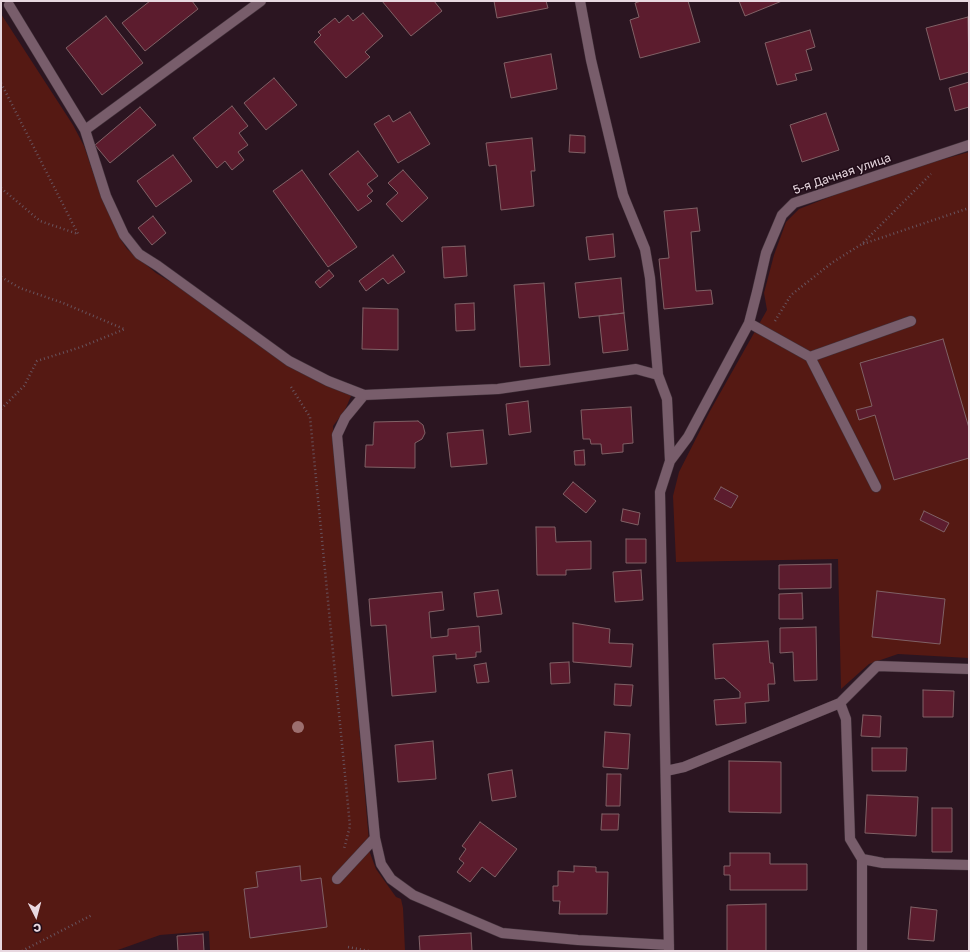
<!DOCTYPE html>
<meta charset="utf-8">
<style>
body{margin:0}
#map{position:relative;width:970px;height:952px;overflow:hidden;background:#2b1521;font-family:"Golos Text",sans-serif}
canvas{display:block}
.frame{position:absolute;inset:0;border:2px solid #e8d8e0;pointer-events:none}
.north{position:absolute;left:16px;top:896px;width:40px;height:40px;-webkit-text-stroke:3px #210c18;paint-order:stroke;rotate:174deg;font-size:11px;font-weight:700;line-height:16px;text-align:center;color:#e8d8e0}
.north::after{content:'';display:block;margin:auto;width:14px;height:18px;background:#e8d8e0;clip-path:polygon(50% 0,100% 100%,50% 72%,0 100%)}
</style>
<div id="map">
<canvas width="970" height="952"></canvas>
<div class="frame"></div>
<div class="north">С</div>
</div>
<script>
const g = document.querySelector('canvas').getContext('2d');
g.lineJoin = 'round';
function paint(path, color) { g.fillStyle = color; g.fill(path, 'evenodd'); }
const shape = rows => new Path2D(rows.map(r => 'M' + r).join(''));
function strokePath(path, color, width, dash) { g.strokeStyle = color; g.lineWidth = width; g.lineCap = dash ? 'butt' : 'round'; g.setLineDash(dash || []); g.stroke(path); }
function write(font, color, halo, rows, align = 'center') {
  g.font = font + ' "Golos Text",sans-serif'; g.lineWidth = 3; g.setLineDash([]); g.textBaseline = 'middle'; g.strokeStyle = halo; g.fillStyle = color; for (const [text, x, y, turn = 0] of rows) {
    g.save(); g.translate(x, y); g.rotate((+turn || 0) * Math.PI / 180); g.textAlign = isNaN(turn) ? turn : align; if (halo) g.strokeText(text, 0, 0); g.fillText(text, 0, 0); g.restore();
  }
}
const green = shape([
 [1,14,73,125,84,146,102,199,121,240,127,249,156,273,291,356,314,377,354,389,345,410,333,426,370,853,376,869,396,897,401,899,403,908,405,951,210,951,209,931,160,935,115,951,1,951],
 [969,152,969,658,898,654,869,664,841,689,838,559,676,562,673,496,679,472,710,411,767,310,764,293,774,255,786,222,799,209,883,176]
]);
const building = shape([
 [150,1,192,1,198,9,145,51,122,23,150,1],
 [382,1,434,1,442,11,411,36,382,1],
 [494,1,546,1,548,8,497,18,494,1],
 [641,1,688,1,700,42,640,58,630,20,639,17,635,3,641,1],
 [739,1,782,1,745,16,739,1],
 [363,13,383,36,365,52,370,57,346,78,314,42,321,35,318,32,335,18,339,23,348,15,353,21,363,13],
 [106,16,143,63,102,95,66,48,106,16],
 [968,17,969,72,940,80,926,28,968,17],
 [810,30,815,47,806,50,812,70,795,74,797,80,777,85,765,43,810,30],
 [551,54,557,89,511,98,504,63,551,54],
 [274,78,297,105,266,130,244,103,274,78],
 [969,82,969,107,955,111,949,88,969,82],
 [232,106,248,126,239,133,248,145,238,152,244,160,232,170,225,161,217,168,193,138,232,106],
 [140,107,156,125,110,163,95,145,140,107],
 [410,112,430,144,398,163,374,124,389,115,393,122,410,112],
 [826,113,839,150,802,162,790,125,826,113],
 [570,135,585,136,585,153,569,152,570,135],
 [532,138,535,171,531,171,534,206,501,210,496,165,489,166,486,143,532,138],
 [358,151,378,176,367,184,373,191,367,196,372,201,358,211,329,174,358,151],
 [173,155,192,181,156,207,137,181,173,155],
 [302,170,357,247,328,267,273,191,302,170],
 [403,170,428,198,402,222,386,204,398,193,388,183,403,170],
 [697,208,700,231,691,232,696,291,711,290,713,304,664,309,659,259,669,258,664,211,697,208],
 [153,216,166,233,152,245,138,228,153,216],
 [613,234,615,257,589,260,586,237,613,234],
 [465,246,467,276,444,278,442,247,465,246],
 [393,255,405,272,388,284,383,278,366,291,359,281,393,255],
 [329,270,334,276,320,288,315,282,329,270],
 [621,278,624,313,579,318,575,283,621,278],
 [544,283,550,365,520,367,514,285,544,283],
 [474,303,475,330,456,331,455,304,474,303],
 [363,308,398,309,398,350,362,349,363,308],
 [624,313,628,350,603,353,599,316,624,313],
 [943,339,969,428,969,458,894,480,875,415,859,420,856,410,872,406,860,363,943,339],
 [528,401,531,432,509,435,506,404,528,401],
 [631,407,633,443,623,444,623,452,602,454,601,444,591,444,590,439,583,439,581,410,631,407],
 [418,421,423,425,425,433,422,439,415,443,415,468,365,467,366,445,373,445,374,422,418,421],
 [483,430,487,464,451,467,447,433,483,430],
 [584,450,585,465,575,465,574,451,584,450],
 [573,482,596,501,586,513,563,494,573,482],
 [721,487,738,496,731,508,714,499,721,487],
 [623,509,640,513,638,525,621,521,623,509],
 [924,511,949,523,944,532,920,520,924,511],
 [536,527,555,527,556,542,591,541,591,569,566,570,566,575,537,575,536,527],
 [626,539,646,539,646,563,626,563,626,539],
 [831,564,831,588,779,589,779,565,831,564],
 [641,570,643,600,615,602,613,572,641,570],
 [498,590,502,614,477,617,474,593,498,590],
 [877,591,945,599,940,644,872,637,877,591],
 [442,592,444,610,429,612,431,638,448,636,448,629,479,626,481,652,476,652,476,657,456,659,456,654,433,656,436,692,392,696,386,625,371,626,369,599,442,592],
 [802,593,803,619,779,619,779,594,802,593],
 [573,623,610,629,609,643,633,644,631,667,573,662,573,623],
 [816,627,817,680,794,681,793,652,780,653,780,628,816,627],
 [768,641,770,663,773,663,775,684,768,684,769,701,745,703,746,723,716,725,714,700,740,698,740,692,724,678,715,679,713,644,768,641],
 [569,662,570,683,551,684,550,663,569,662],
 [486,663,489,682,477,683,474,665,486,663],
 [615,684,633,685,631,706,614,705,615,684],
 [923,690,954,691,953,717,923,717,923,690],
 [863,715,881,716,880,737,861,736,863,715],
 [605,732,630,734,628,769,603,767,605,732],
 [433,741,436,779,398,782,395,745,433,741],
 [872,748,907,748,906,771,872,771,872,748],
 [729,761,781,762,781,813,729,812,729,761],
 [512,770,516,797,492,801,488,774,512,770],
 [607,774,621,774,620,806,606,806,607,774],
 [867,795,918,797,916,836,865,833,867,795],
 [932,808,952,808,952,852,932,852,932,808],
 [602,814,619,814,618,830,601,830,602,814],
 [480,822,517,849,495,877,482,867,470,882,457,872,464,863,459,859,466,849,462,846,480,822],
 [730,853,770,853,770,864,807,864,807,890,730,890,730,875,724,875,724,866,730,866,730,853],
 [300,866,301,881,321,878,327,927,250,938,244,889,258,887,256,872,300,866],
 [574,866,596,867,596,872,608,872,607,914,559,914,560,901,553,901,553,886,558,886,558,871,574,872,574,866],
 [766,904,766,951,727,951,727,905,766,904],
 [911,907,937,910,934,941,908,939,911,907],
 [471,933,472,951,420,951,419,936,471,933],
 [203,934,204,951,178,951,177,936,203,934]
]);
const path = shape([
 [1,83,78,234],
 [1,188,40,221,78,234],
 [863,244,969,208],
 [1,277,20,288,63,303,124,329],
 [775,321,791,295,833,262,862,244,931,174],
 [291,387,310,417,350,826,344,849],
 [1,409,24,386,37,361,81,347,125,329],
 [348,947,369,951],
 [22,951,92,915]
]);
const minor = shape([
 [580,1,591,60,623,195,645,249,650,278,658,375,667,399,670,461,660,492,669,951],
 [9,5,85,130,106,196,124,235,139,254,158,266,289,361,328,381,364,395,498,389,636,369,658,375],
 [85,130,261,1],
 [749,323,810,357],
 [364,395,345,418,337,435,375,838,381,864,391,879,413,895,502,933,578,940,669,945],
 [670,461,688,437,749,323,757,292,766,253,782,215,794,203,969,145],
 [876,487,810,357,911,321],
 [840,703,846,719,850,839,862,859,862,951],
 [666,771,684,767,840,703,877,666,969,669],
 [862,859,883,863,969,865],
 [337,879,375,838]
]);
const trees = [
 [298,727]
];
const streetNames = [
 ["5-я Дачная улица",842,174,-19]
];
paint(green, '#551913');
paint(building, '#5c1c2e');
strokePath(building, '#806166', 1);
strokePath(minor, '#41313a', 11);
strokePath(path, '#68545f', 2.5, [1, 3]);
strokePath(minor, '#785d6b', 10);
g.fillStyle = '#9c6f6f';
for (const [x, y] of trees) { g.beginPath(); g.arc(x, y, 6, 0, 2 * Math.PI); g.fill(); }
write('12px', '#e8d8e0', '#210c18', streetNames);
</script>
